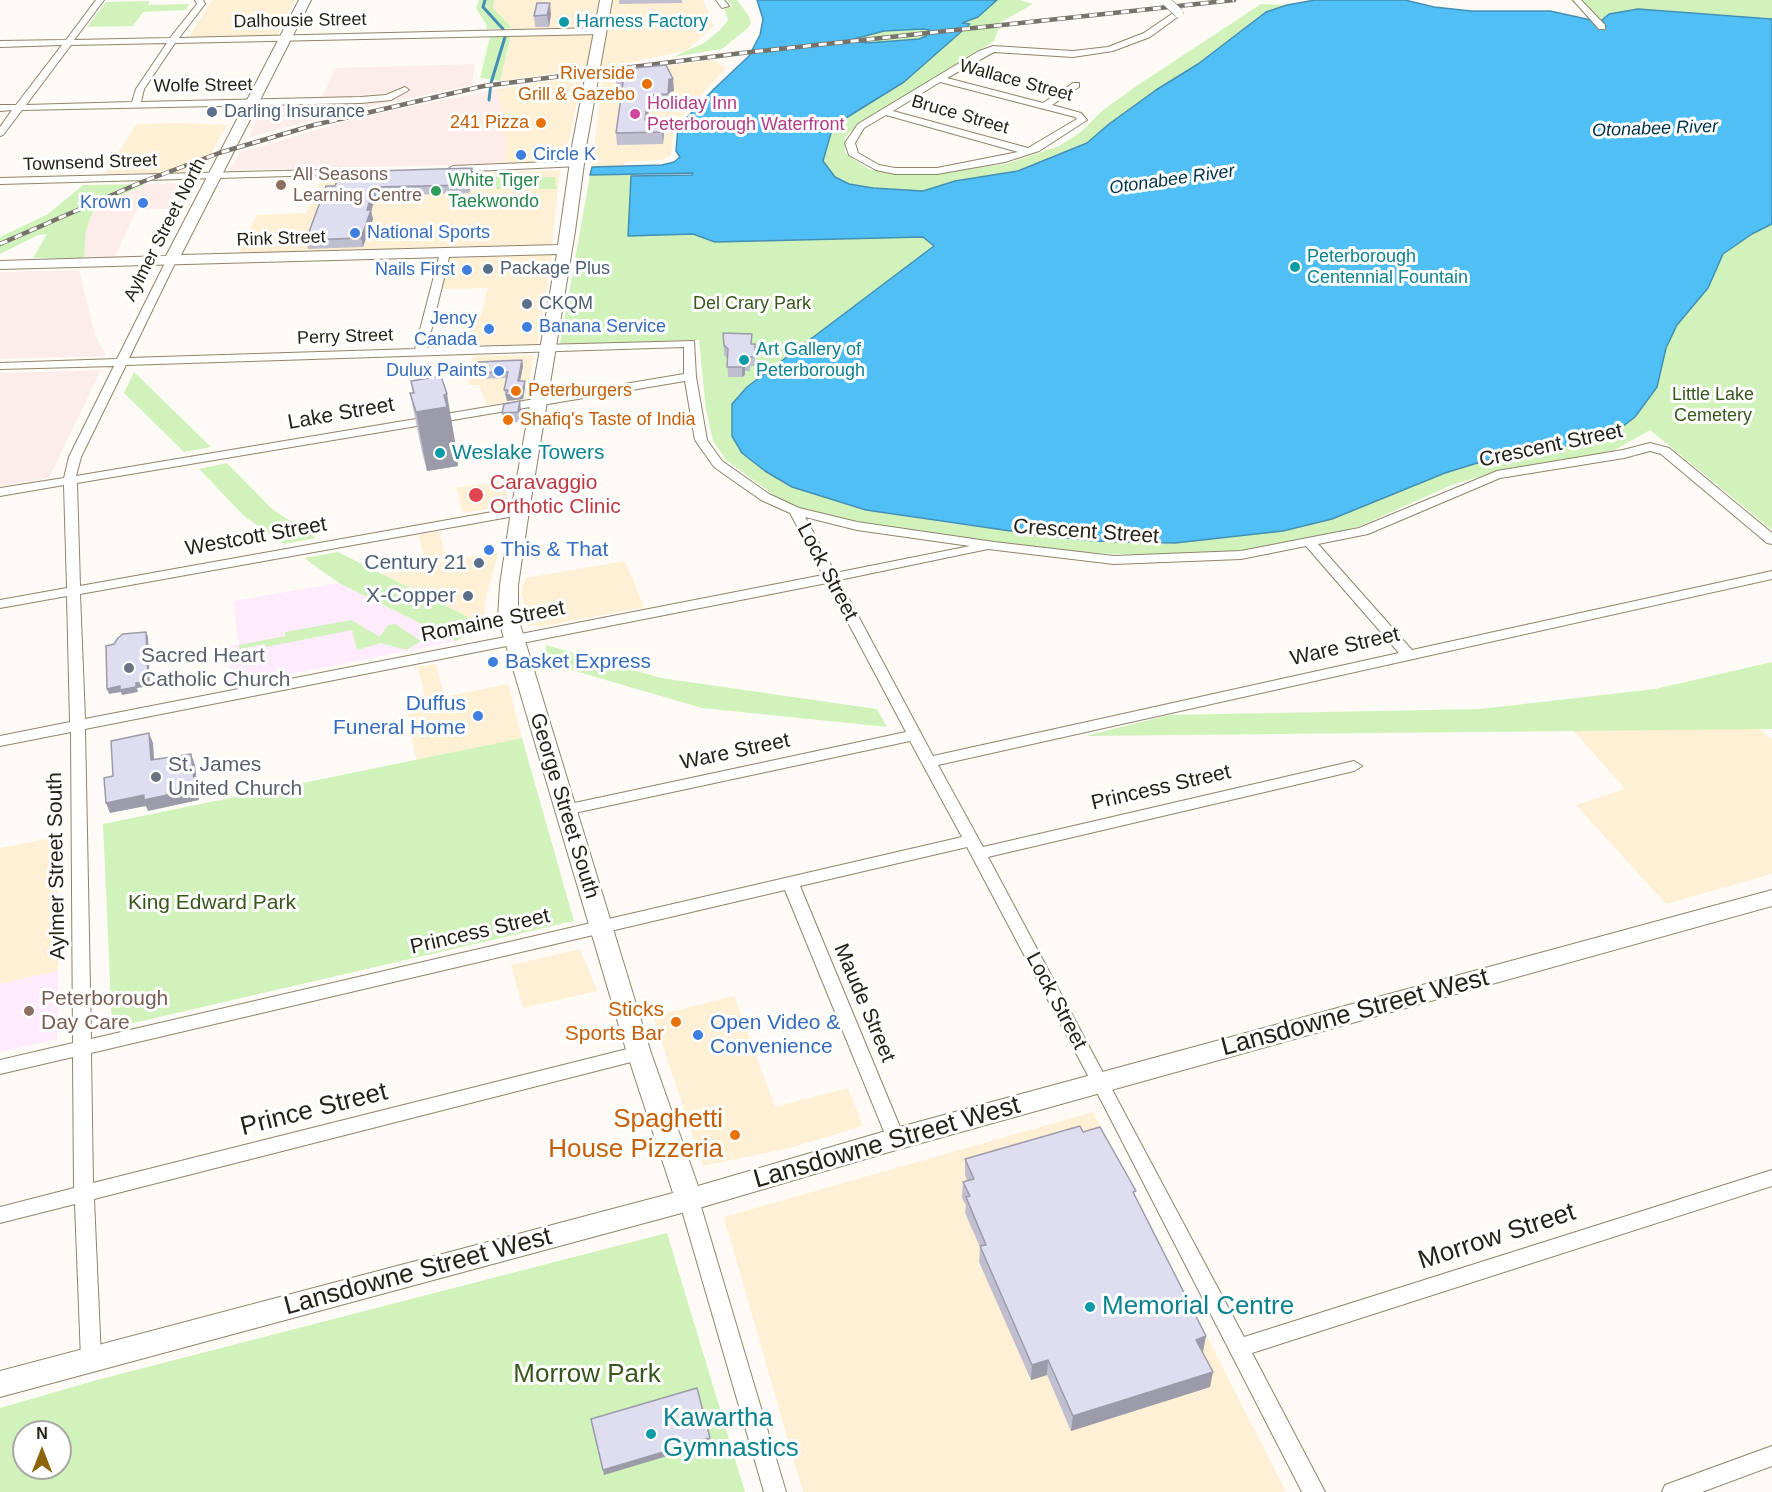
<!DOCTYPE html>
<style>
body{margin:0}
#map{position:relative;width:1772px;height:1492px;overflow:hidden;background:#fefbf6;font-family:Helvetica,sans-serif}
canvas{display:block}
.north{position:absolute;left:12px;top:1420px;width:60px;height:60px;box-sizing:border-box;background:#fff;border:2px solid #a9a7a3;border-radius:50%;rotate:0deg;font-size:16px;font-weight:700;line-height:24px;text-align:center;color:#272219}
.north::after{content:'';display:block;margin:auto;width:21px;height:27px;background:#8e6408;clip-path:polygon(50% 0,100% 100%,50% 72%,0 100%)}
</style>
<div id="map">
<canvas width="1772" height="1492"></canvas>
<div class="north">N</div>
</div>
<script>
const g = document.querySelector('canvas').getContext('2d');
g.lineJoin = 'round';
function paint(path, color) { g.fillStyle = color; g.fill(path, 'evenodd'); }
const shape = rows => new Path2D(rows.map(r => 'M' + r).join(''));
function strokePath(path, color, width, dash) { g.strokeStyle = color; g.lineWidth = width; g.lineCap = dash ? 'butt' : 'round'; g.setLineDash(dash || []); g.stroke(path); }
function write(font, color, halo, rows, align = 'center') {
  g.font = font + ' Helvetica,sans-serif'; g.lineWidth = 6; g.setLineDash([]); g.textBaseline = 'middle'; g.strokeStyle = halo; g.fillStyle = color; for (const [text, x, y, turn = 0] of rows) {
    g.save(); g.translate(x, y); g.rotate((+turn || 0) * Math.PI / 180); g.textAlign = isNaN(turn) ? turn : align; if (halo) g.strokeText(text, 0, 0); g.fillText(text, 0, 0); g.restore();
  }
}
const built = shape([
 [212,0,295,0,276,36,189,37],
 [494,0,703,0,714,26,686,51,612,66,500,81,513,30,492,8],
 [714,60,726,68,674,125,671,155,662,160,625,162,623,167,592,167,603,73],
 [582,77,566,155,558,160,547,162,505,164,505,130,497,89],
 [183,123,227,125,201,172,105,174,136,124],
 [560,170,552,245,238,255,256,215,306,213,321,178],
 [552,255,538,344,460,346,466,317,481,316,488,288,438,289,446,258],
 [534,355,526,399,487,405,479,385,468,385,473,356],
 [509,480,505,506,463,513,456,488],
 [439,531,446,561,498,553,485,602,484,625,382,574,425,564,419,535],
 [625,561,644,607,540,627,530,625,521,592,526,578],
 [436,664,444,697,508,684,522,738,416,760,408,714,428,710,418,667],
 [1760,729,1772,740,1772,874,1666,904,1576,805,1625,789,1573,730],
 [58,837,58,971,0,984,0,848],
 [580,949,597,991,523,1008,511,965],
 [734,996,775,1107,848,1088,863,1126,790,1148,703,1166,653,1016],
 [1093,1112,1286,1492,803,1492,724,1217]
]);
const industrial = shape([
 [475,64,472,85,354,110,249,137,266,98,322,97,335,68],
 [497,89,505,130,505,164,229,170,241,152,357,118],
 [195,183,184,208,137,210,114,258,84,258,86,229,93,211,115,198,146,184],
 [79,270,95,334,106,356,0,359,0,272],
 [101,370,49,478,0,486,0,373]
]);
const education = shape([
 [339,583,456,641,230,686,227,647,239,644,233,601],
 [58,971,57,1039,0,1052,0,984]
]);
const green = shape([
 [479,0,494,0,493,8,512,28,486,29,487,26,476,8],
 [727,0,737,0,749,16,751,23,748,28,722,49,673,57,704,43,720,30,728,20,724,8,733,6],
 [997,0,1020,0,1033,4,1001,22,994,41,860,123,845,137,845,153,868,169,912,175,1006,164,1059,146,1081,132,1103,110,1138,85,1261,4,1287,5,1266,12,1198,64,1156,90,1109,124,1087,143,1048,160,1018,171,955,181,924,191,873,188,849,184,834,176,822,161,833,125,904,82,969,24,961,23,978,17],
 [1571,0,1772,0,1772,18,1638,9,1606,27,1597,27],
 [150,1,148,5,189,4,186,10,143,12,133,26,87,27,106,2],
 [923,29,930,30,926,37,919,39,880,43,848,40,884,31],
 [511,36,500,81,480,78,490,37],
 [503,172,501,175,506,178,555,177,557,189,497,189,494,185,497,173],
 [635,173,629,236,693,234,715,242,923,237,935,247,747,387,732,404,792,487,866,510,954,524,1096,541,1175,543,1283,531,1332,519,1445,473,1487,460,1657,387,1666,348,1677,325,1708,288,1723,254,1752,234,1772,224,1772,530,1650,430,1613,451,1493,473,1454,484,1360,526,1313,539,1258,549,1181,556,1112,554,1051,549,921,532,810,513,782,501,726,460,713,441,706,410,699,340,560,344,590,175],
 [146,184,115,198,93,211,86,230,84,258,33,258,47,234,38,235,0,254,0,237,48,214,83,185],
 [134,372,211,447,184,452,124,393],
 [227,463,272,509,316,538,284,544,244,516,199,469],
 [338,552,484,625,456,641,339,583,304,558],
 [351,620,380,637,388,625,395,624,421,641,406,650,381,643,357,650,352,630,266,647,265,644,239,649,239,645,285,636,285,632],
 [546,645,661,678,877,709,887,727,702,708,544,662],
 [1772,662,1772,729,1085,736,1169,715,1480,709,1655,689],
 [522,738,574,921,112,1028,103,824],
 [667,1233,745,1492,0,1492,0,1408,97,1380],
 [24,1432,60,1432,60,1468,24,1468]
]);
const water = shape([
 [757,0,997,0,978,17,962,23,970,24,904,82,833,126,823,161,835,177,849,184,873,188,923,191,955,181,1018,171,1087,143,1109,124,1156,90,1198,64,1266,12,1287,5,1315,0,1405,0,1434,7,1471,11,1550,11,1591,20,1598,27,1606,27,1602,20,1609,14,1638,9,1772,19,1772,224,1752,234,1723,254,1708,288,1677,325,1666,348,1657,387,1635,417,1622,427,1571,445,1487,460,1445,473,1332,519,1283,531,1175,543,1096,541,1038,535,866,510,792,487,765,471,742,453,732,436,732,404,747,387,934,246,923,237,715,242,693,234,628,236,631,176,692,175,693,173,590,175,592,167,662,165,674,162,680,157,676,151,678,127,713,90,749,56,760,35,763,19,757,0],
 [923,29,929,30,926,36,919,39,867,43,850,40,884,31,923,29]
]);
const stream = shape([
 [485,0,483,7,503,29,505,37,491,83,489,100]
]);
const street = shape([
 [96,0,104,0,74,40,170,38,197,4,195,0,203,0,205,4,179,38,600,28,604,31,600,34,175,43,144,89,141,102,361,97,386,95,405,87,409,90,391,100,361,103,22,110,3,135,0,136,0,127,12,110,0,111,0,105,16,105,62,45,0,47,0,41,66,40,96,0],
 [167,43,136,89,132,102,26,105,71,45,167,43],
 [716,0,724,0,729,6,722,8,716,0],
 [1573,0,1581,0,1605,25,1605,29,1599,29,1573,0],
 [1176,11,1183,13,1150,37,1113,51,1073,57,994,52,947,78,1043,103,1073,83,1079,83,1079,87,1052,105,1081,113,1087,120,1039,151,1005,162,937,174,895,174,876,170,849,155,845,143,858,124,979,51,993,46,1073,51,1108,47,1144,33,1176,11],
 [940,82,1075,117,1077,119,1028,148,893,111,940,82],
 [886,115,1018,152,937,168,895,168,879,165,858,153,855,143,864,128,886,115],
 [576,161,581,164,579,166,453,172,448,169,453,166,576,161],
 [360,169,365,172,363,174,0,184,0,178,360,169],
 [445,250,450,253,427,348,694,341,696,377,707,440,722,461,769,494,799,508,857,522,994,542,1114,556,1241,551,1359,528,1497,471,1623,450,1650,443,1669,448,1772,533,1772,544,1767,543,1661,454,1650,451,1624,458,1500,478,1368,534,1318,544,1412,650,1772,571,1772,579,938,765,983,847,1354,761,1362,766,1354,771,988,857,1244,1337,1772,1170,1772,1186,1252,1353,1325,1492,1302,1492,1104,1106,967,847,800,886,905,1139,903,1144,896,1147,889,1144,887,1139,785,890,91,1053,93,1183,639,1046,645,1048,648,1053,645,1058,639,1060,94,1199,101,1359,98,1366,91,1368,84,1366,81,1359,75,1204,0,1223,0,1207,74,1188,73,1057,0,1074,0,1060,73,1043,71,732,0,746,0,736,70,722,67,596,0,608,0,600,67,588,64,485,0,496,0,488,64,478,69,457,114,366,0,369,0,363,117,359,166,261,171,258,176,261,129,358,415,349,440,253,445,250],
 [684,347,684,374,76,476,81,457,126,365,684,347],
 [685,381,695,440,714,467,761,500,790,513,823,575,85,719,80,594,520,515,526,511,520,507,80,586,77,483,685,381],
 [805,517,857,530,970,546,835,573,805,517],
 [1306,546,1399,653,933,756,839,580,988,549,1114,564,1241,559,1306,546],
 [827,583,906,732,565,805,559,806,557,810,559,814,565,815,910,741,962,837,91,1039,85,729,827,583],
 [689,1192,696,1194,699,1200,786,1492,764,1492,679,1200,682,1194,689,1192],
 [1772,1446,1772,1466,1702,1492,1662,1492,1665,1485,1772,1446]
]);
const secondary = shape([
 [299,0,311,0,181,255,558,245,573,141,600,0,612,0,587,141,575,231,529,511,518,585,518,618,651,1053,698,1186,896,1128,1772,890,1772,906,896,1150,689,1211,0,1397,0,1371,673,1193,627,1053,498,618,500,585,511,511,557,254,0,269,0,261,166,256,299,0]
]);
const rail = shape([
 [0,244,142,182,219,153,314,125,484,86,742,53,1234,0]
]);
const streetBridge = shape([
 [1166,1,1179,13]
]);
const wall = shape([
 [619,0,682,0,682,3,619,4],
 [551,14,549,27,535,27,534,16],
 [615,70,673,79,674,91,670,92,669,107,649,107,648,120,664,132,663,144,617,145,616,133,622,91,616,83],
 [473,177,469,193,376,196,371,211,373,219,363,247,308,249,306,240,326,186],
 [723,333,752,344,755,353,755,366,750,366,750,371,745,371,745,375,742,377,728,377,727,358,724,355],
 [523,366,520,381,525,381,525,387,523,399,507,401,504,390,506,378,475,379,474,373],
 [411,381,457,453,456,453,458,466,427,471,422,452,410,393,413,393],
 [521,411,519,422,504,423,502,413],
 [1083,1132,1135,1197,1203,1352,1210,1387,1071,1431,1047,1375,1031,1380,979,1262,980,1247,965,1213,966,1205,962,1198,963,1182,967,1180,965,1175,965,1159]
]);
const shadedWall = shape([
 [550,3,551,14,549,27,547,15],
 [669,79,673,79,674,91,670,92,669,107,668,94],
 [648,95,649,107,646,132,645,120],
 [663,119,664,132,663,144,662,132],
 [472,168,473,177,469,193,468,185],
 [374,187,376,196,371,211,373,219,363,247,361,238,367,210],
 [522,360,523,366,519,387,518,381],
 [745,365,745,375,742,377,742,367],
 [525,381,525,387,523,399,507,401,506,395],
 [447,394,457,453,456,453,458,466,427,471,416,412,444,395],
 [520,401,521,411,519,422,518,412],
 [146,632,148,637,150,686,137,688,138,692,122,695,121,692,109,694,107,689],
 [149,733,153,743,155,771,151,760],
 [191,754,195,765,199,800,148,811,146,806,110,813,106,803],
 [1206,1336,1203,1352,1196,1340],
 [1048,1360,1047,1375,1031,1380,1032,1365],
 [1213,1372,1210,1387,1071,1431,1073,1416],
 [710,1438,711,1443,604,1475,603,1470]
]);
const building = shape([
 [537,3,550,3,547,15,534,16,537,3],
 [666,65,673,79,669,79,668,94,648,95,645,120,663,119,662,132,616,133,623,83,615,70,666,65],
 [472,168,468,185,374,187,367,210,371,210,361,238,306,240,326,186,335,186,341,172,472,168],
 [723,333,752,334,751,344,755,344,755,357,750,357,750,361,745,361,745,365,742,367,727,367,728,349,724,345,723,333],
 [522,360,518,381,525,381,522,393,506,395,508,390,504,390,508,372,474,373,477,362,522,360],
 [441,376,447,394,444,395,447,407,416,412,410,393,414,393,411,381,441,376],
 [520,401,518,412,502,413,504,404,520,401],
 [146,632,148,681,136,683,136,687,120,690,120,686,107,689,106,646,114,644,118,638,123,634,146,632],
 [149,733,151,760,191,754,195,789,144,800,144,795,106,803,104,778,113,776,111,741,149,733],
 [1080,1126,1083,1132,1100,1127,1136,1191,1133,1192,1206,1336,1196,1340,1213,1372,1073,1416,1048,1360,1032,1365,980,1246,986,1245,966,1197,970,1196,963,1182,974,1179,965,1159,1080,1126],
 [697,1388,710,1438,603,1470,591,1419,697,1388]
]);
const markers = [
 [564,22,6,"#0f9aa8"],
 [647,84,6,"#e8710a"],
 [212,112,6,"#5c6f8a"],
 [635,114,6,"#d1479c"],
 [541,123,6,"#e8710a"],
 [521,155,6,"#3f7fe0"],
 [281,185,6,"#8d6e63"],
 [436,191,6,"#2e9e5b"],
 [143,203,6,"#3f7fe0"],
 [355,233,6,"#3f7fe0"],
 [1295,267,6,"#0f9aa8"],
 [488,269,6,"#5c6f8a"],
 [467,270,6,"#3f7fe0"],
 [527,304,6,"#5c6f8a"],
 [527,327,6,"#3f7fe0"],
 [489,329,6,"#3f7fe0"],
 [744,360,6,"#0f9aa8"],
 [499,371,6,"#3f7fe0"],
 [516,391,6,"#e8710a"],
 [508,420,6,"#e8710a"],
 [440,453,6,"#0f9aa8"],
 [476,495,8,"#e0444e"],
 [489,550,6,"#3f7fe0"],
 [479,563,6,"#5c6f8a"],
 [468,596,6,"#5c6f8a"],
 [493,662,6,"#3f7fe0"],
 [129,668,6,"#6b7280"],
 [478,716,6,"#3f7fe0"],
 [156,777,6,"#6b7280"],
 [29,1011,6,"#8d6e63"],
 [676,1022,6,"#e8710a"],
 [698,1035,6,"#3f7fe0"],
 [735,1135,6,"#e8710a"],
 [1090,1307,6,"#0f9aa8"],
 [651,1434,6,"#0f9aa8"]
];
const farStreetnames = [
 ["Dalhousie Street",300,21,-1],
 ["Wallace Street",1016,81,15],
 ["Wolfe Street",203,86,-1],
 ["Bruce Street",960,115,16],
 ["Townsend Street",90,163,-2],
 ["Aylmer Street North",165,230,-63],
 ["Rink Street",281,239,-2],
 ["Perry Street",345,337,-2]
];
const farCulturenames = [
 ["Harness Factory",576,22],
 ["Peterborough",1307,257],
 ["Centennial Fountain",1307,278],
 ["Art Gallery of",756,350],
 ["Peterborough",756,371]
];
const farFoodnames = [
 ["Riverside",635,74],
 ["Grill & Gazebo",635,95],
 ["241 Pizza",529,123],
 ["Peterburgers",528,391,"left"],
 ["Shafiq's Taste of India",520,420,"left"]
];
const farHotelnames = [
 ["Holiday Inn",647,104],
 ["Peterborough Waterfront",647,125]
];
const farServicenames = [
 ["Darling Insurance",224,112],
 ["Package Plus",500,269],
 ["CKQM",539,304]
];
const farWaternames = [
 ["Otonabee River",1655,129,-2],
 ["Otonabee River",1172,180,-8]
];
const farShopnames = [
 ["Circle K",533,155,"left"],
 ["Krown",131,203],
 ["National Sports",367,233,"left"],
 ["Nails First",455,270],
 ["Jency",477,319],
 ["Canada",477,340],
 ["Banana Service",539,327,"left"],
 ["Dulux Paints",487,371]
];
const farEducationnames = [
 ["All Seasons",293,175],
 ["Learning Centre",293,196]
];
const farLeisurenames = [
 ["White Tiger",448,181],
 ["Taekwondo",448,202]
];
const farParknames = [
 ["Del Crary Park",752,304],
 ["Little Lake",1713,395],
 ["Cemetery",1713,416]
];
const streetNames = [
 ["Lake Street",341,414,-10],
 ["Crescent Street",1551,446,-12],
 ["Crescent Street",1086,532,4],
 ["Westcott Street",256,537,-10],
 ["Lock Street",827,572,62],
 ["Romaine Street",493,622,-11],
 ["Ware Street",1345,647,-13],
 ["Ware Street",735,752,-12],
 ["Princess Street",1161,788,-13],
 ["George Street South",564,806,73],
 ["Aylmer Street South",57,866,-91],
 ["Princess Street",480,932,-13],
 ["Lock Street",1056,1001,62],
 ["Maude Street",864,1003,67]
];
const cultureNames = [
 ["Weslake Towers",452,453]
];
const healthNames = [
 ["Caravaggio",490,483],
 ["Orthotic Clinic",490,507]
];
const shopNames = [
 ["This & That",501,550],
 ["Basket Express",505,662],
 ["Duffus",466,704,"right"],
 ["Funeral Home",466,728,"right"],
 ["Open Video &",710,1023],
 ["Convenience",710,1047]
];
const serviceNames = [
 ["Century 21",467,563],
 ["X-Copper",456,596]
];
const worshipNames = [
 ["Sacred Heart",141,656],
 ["Catholic Church",141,680],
 ["St. James",168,765],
 ["United Church",168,789]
];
const parkNames = [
 ["King Edward Park",212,903]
];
const educationNames = [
 ["Peterborough",41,999],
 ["Day Care",41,1023]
];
const foodNames = [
 ["Sticks",664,1010],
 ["Sports Bar",664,1034]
];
const nearStreetnames = [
 ["Lansdowne Street West",1355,1013,-15],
 ["Prince Street",314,1110,-14],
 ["Lansdowne Street West",887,1143,-16],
 ["Morrow Street",1497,1237,-18],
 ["Lansdowne Street West",418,1272,-15]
];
const nearFoodnames = [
 ["Spaghetti",723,1120],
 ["House Pizzeria",723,1150]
];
const nearCulturenames = [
 ["Memorial Centre",1102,1307],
 ["Kawartha",663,1419],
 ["Gymnastics",663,1449]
];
const nearParknames = [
 ["Morrow Park",587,1375]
];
paint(built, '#fef0d5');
paint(industrial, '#fdedea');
paint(education, '#feebfb');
paint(green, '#d1f3bb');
paint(water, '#50bff6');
strokePath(water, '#4490b4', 1.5);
strokePath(stream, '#4490b4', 3);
strokePath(street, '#90846c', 2);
strokePath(secondary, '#90846c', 2);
paint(street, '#fff');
paint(secondary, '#fff');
strokePath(rail, '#77736b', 4.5);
strokePath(rail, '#fff', 3, [8]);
strokePath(streetBridge, '#90846c', 10, []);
strokePath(streetBridge, '#fff', 9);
paint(wall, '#c0bfcf');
paint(shadedWall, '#9c9ba9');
paint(building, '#dfdef1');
strokePath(building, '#9c9ba9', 1.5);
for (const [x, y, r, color] of markers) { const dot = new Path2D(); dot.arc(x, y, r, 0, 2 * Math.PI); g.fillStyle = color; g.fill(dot); strokePath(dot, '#fff', 2); }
write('18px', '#272219', '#fff', farStreetnames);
write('18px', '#0d838f', '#fff', farCulturenames, 'left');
write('18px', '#c56008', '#fff', farFoodnames, 'right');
write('18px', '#b23c85', '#fff', farHotelnames, 'left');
write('18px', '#4e5e75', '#fff', farServicenames, 'left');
write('italic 18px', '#003349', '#fff', farWaternames);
write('18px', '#366cbe', '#fff', farShopnames, 'right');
write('18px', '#785e54', '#fff', farEducationnames, 'left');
write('18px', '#27864d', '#fff', farLeisurenames, 'left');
write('18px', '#37571c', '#fff', farParknames);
write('21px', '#272219', '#fff', streetNames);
write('21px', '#0d838f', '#fff', cultureNames, 'left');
write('21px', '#be3a42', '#fff', healthNames, 'left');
write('21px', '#366cbe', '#fff', shopNames, 'left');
write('21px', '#4e5e75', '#fff', serviceNames, 'right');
write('21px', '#5b616d', '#fff', worshipNames, 'left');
write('21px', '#37571c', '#fff', parkNames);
write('21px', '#785e54', '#fff', educationNames, 'left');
write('21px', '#c56008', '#fff', foodNames, 'right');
write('26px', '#272219', '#fff', nearStreetnames);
write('26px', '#c56008', '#fff', nearFoodnames, 'right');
write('26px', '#0d838f', '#fff', nearCulturenames, 'left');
write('26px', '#37571c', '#fff', nearParknames);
</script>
